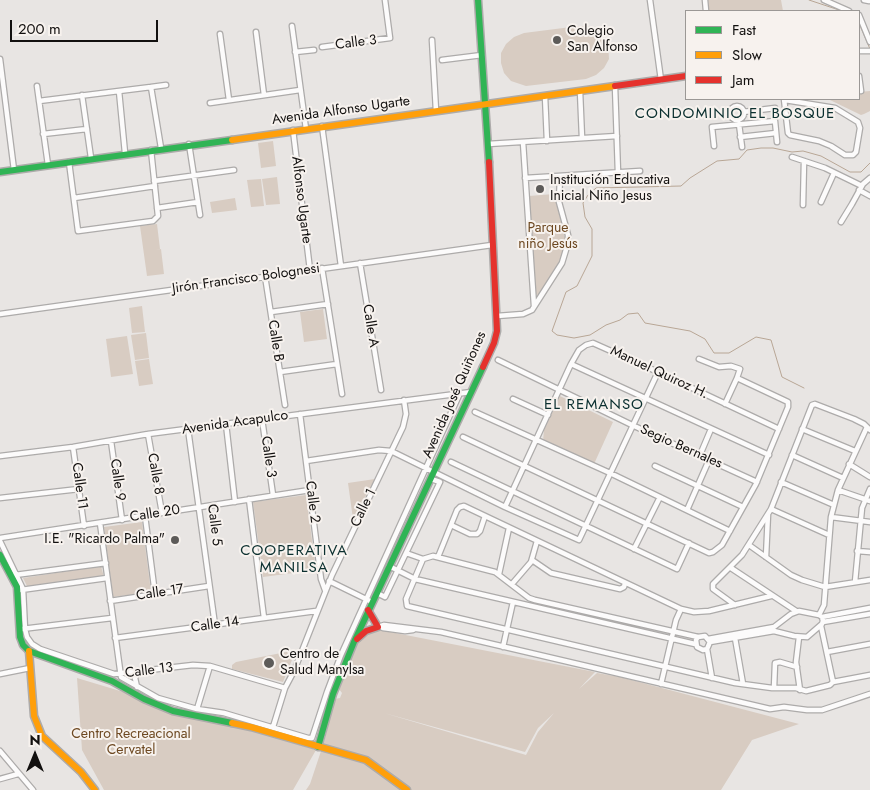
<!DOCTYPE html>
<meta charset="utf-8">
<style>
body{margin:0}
#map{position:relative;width:870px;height:790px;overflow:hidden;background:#e8e5e3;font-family:Jost,sans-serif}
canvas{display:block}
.legend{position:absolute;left:685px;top:10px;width:175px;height:90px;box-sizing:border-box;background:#f7f2ee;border:1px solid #9b9895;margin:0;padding:6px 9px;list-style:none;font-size:15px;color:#12100f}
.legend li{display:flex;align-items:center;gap:10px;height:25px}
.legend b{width:25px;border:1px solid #9b9895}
.north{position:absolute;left:10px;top:730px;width:50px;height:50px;-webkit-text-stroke:4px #f7f2ee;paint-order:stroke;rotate:0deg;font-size:14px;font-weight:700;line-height:20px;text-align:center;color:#12100f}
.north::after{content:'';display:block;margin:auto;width:18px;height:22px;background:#12100f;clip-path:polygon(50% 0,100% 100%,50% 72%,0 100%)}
.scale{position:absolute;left:10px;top:20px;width:148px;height:22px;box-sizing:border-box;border:2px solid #12100f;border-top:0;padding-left:6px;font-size:15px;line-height:18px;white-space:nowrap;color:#12100f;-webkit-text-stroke:4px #f7f2ee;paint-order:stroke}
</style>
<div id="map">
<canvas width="870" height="790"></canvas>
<ul class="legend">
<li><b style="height:6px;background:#30b455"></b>Fast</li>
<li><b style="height:6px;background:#ff9f0a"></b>Slow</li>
<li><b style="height:6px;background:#e5322d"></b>Jam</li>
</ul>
<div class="north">N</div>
<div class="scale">200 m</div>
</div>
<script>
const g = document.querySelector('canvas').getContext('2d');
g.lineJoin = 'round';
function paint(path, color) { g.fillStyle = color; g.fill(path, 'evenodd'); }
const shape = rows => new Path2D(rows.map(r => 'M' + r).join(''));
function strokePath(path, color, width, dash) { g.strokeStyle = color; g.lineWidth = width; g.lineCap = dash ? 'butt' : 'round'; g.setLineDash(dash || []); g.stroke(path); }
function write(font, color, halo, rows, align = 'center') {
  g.font = font + ' Jost,sans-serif'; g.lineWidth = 4; g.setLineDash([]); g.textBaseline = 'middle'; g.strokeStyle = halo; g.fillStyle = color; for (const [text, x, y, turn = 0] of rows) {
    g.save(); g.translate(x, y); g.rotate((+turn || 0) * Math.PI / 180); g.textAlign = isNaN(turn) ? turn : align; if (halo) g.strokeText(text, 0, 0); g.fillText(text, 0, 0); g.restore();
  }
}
const green = shape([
 [708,0,781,0,783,11,709,11],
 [579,26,589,26,599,31,608,44,609,59,604,68,596,75,586,79,526,86,511,81,504,73,501,63,501,53,506,44,514,37,524,33],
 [870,91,870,111,864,114,861,115,830,100,859,99,859,92],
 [273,141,276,166,261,168,258,143],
 [277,177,280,204,266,205,262,179],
 [261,179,264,206,251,207,247,180],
 [554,194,566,241,564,253,554,274,540,294,537,295,535,293,529,196],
 [235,198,237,210,212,213,210,202],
 [157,224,160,249,156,250,161,249,164,274,147,276,140,226],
 [142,306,145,332,132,333,129,308],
 [323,309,327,339,304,342,300,312],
 [146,333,149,358,135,360,131,335],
 [127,336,133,374,111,377,106,339],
 [149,359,153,384,139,386,135,361],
 [560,396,613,422,594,464,543,441,544,430],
 [375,479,353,519,348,483],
 [306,495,316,570,263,577,253,502],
 [142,522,151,592,113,597,104,527],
 [101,566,104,577,28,588,23,578],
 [380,630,595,672,579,689,597,673,620,677,799,724,752,740,721,790,306,790,310,784,324,742,335,699,340,698,342,693,339,689,358,641,364,635],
 [384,713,525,752,538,728,554,713,538,732,526,755],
 [296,650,283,682,232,669,232,665,236,662],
 [77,678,316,750,293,790,104,790,82,750]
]);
const stream = shape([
 [809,0,842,11],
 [859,23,870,49],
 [804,388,782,377,771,340,756,337,729,353,714,353,705,339,690,331,645,323,638,313,628,314,620,320,606,325,590,335,574,338,557,335,552,331,566,292,577,286,592,256,592,229,585,217,583,203,588,195,596,188,681,186,690,178,717,161,739,159,747,150,761,148,773,148,792,152,803,151,821,156,850,172,861,172,870,163]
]);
const street = shape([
 [650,0,661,80],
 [705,0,706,11],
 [824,0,849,11],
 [864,0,869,1],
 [859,15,870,42],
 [292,26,306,129],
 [256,32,264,95],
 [220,34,229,100],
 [432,40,436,111],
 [322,47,390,38,385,0],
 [859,51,870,51],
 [295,52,314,50],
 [0,59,14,170],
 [442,60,482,55],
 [859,76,861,91,859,91],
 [37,86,48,165],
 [615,86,618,173],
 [151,87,166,85],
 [119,91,125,153],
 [580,91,582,138],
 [82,95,91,158],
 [545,96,547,141],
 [784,99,788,133,790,135,819,141,831,146,845,155,853,155,856,152,860,128,858,122,835,108,785,100],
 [39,101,151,87,161,148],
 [210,103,300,90],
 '730 113a7 7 0 1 1 14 0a7 7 0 1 1-14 0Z',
 [743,112,775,108],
 [739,124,742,147],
 [322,126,341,266],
 [293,130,310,270],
 [43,134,87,129],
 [740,137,776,133],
 [523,142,534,306],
 [189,144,200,215],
 [488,144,617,136],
 [714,146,712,127,775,121,777,142],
 [792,157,825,168,862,186],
 [69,162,78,231,153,221,158,216,151,150],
 [525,178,640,171],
 [154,181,234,170],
 [859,190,870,196],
 [74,198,155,186],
 [821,202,834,173],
 [803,205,804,161],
 [157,208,198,202],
 [841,222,852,204,863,184,870,178],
 [360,263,381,390],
 [322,268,342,394],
 [265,276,285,405],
 [271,312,328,304],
 [0,314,492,245],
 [497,316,523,314,532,310,562,263,568,243,568,235,559,202,560,176],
 [699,359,719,367,731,366,740,369,737,378,725,404],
 [498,360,632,425,757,482],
 [571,364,769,455],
 [280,372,337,364],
 [513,399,548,415],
 [475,412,610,473,730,531],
 [300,414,321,579,325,590],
 [262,419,273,495],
 [226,424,235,502],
 [188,429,215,625],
 [802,429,855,451],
 [148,434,162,513],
 [463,437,709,553,713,552,722,545,756,484,788,407,788,402,737,378],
 [111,441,122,520],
 [73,447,84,526],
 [700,455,711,429],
 [792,455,843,478],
 [0,456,73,447,148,434,471,392],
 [306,461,379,450,391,451,505,507,579,540,658,372],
 [451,462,677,569,689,543],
 [849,464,870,477],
 [655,466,743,507],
 [781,482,834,505],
 [838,490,870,501],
 [0,498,79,489],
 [249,499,264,618],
 [505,507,571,364,579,350,586,345,593,343,658,372,779,429],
 [771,509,829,535],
 [687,510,709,460],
 [145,516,155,594],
 [831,517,870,522],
 [100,523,121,677,158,698,197,709,224,713,308,738,312,738,327,692,341,655,460,393],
 [451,525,470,534,477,534,480,531,485,516],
 [0,538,310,490],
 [0,541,23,589,25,629,27,637,32,644,40,649,114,674,193,665,210,666,285,688],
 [749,545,791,575,802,580,825,587,870,580],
 [634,549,660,497],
 [857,551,870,552],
 [406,553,423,559,433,556,495,572,529,598,535,600,698,637,705,636,710,642,707,649,703,650,697,647,696,640,698,637],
 [438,557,457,510,460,507,464,506,681,609,694,612,709,611,771,596],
 [766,557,768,514],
 [423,559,406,599,407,606,735,683,772,688,796,688,806,691,830,685,833,682,870,675],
 [532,560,551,573,620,589,624,587,625,583],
 [389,566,415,579,695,644],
 [731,568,796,611],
 [499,574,509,528],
 [15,575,106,563],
 [329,581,372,602],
 [855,582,862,508,870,489],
 [512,584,531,562,537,541],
 [21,590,107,578],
 [377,593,385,597,440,482,431,479],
 [110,601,209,586],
 [735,605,713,589,713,584,742,555,771,509,812,405,815,404,854,419,864,424,870,430],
 [819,615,824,605,831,517,838,490,867,427],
 [822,617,870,608],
 [823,622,870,614],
 [821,626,833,682],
 [378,627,384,625,441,632,770,709,784,707,807,710,822,710,870,694],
 [383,628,405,631,413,630],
 [22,629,112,618],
 [799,637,796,662,800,690],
 [115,638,316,611],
 [735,638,743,684],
 [708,639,774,627,791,614,799,611,819,615,822,617,823,621,822,624,807,637,794,636,774,631,710,642],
 [503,647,513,602],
 [707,649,712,678],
 [827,652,870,644],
 [0,674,30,668],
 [661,684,676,620,681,609],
 [137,687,135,678,138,672],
 [774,688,775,663,780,662,797,667],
 [197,709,210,666],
 [273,727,285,688,294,671,332,575,403,427,406,414,404,400],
 [0,751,33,790],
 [0,779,18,774]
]);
const fast = shape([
 [478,0,489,162],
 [0,172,232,140],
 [0,555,17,587,20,637,23,645,29,651,112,681,144,699,173,711,232,723],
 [318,747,333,694,354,642,483,367]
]);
const slow = shape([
 [232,140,615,86],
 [29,651,34,716,42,736,81,772,95,790],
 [232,723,251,727,366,760,407,790]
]);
const jam = shape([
 [615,86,686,76],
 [483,367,494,343,497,331,489,162],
 [357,639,366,631,378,627,368,610]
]);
const markers = [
 [557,40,5,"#5d5b59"],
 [540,189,5,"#5d5b59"],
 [175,540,5,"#5d5b59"],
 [269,663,6,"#5d5b59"]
];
const poiNames = [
 ["Colegio",567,32],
 ["San Alfonso",567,48],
 ["Institución Educativa",550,181],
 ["Inicial Niño Jesus",550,197],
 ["I.E. \"Ricardo Palma\"",165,540,"right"],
 ["Centro de",280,655],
 ["Salud Manylsa",280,671]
];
const streetNames = [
 ["Calle 3",356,43,-7],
 ["Avenida Alfonso Ugarte",341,111,-8],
 ["Alfonso Ugarte",301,200,83],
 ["Jirón Francisco Bolognesi",246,279,-8],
 ["Calle A",370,326,81],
 ["Calle B",275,341,81],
 ["Manuel Quiroz H.",659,373,25],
 ["Avenida José Quiñones",455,395,-66],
 ["Avenida Acapulco",235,423,-8],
 ["Segio Bernales",681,447,24],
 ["Calle 3",268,457,82],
 ["Calle 8",155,474,80],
 ["Calle 9",117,480,82],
 ["Calle 11",79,486,82],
 ["Calle 2",312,502,83],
 ["Calle 1",364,508,-64],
 ["Calle 20",155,514,-9],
 ["Calle 5",214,525,83],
 ["Calle 17",160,593,-8],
 ["Calle 14",215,625,-8],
 ["Calle 13",149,671,-7]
];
const parkNames = [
 ["Parque",548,229],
 ["niño Jesús",548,245],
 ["Centro Recreacional",131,735],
 ["Cervatel",131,751]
];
const neighbourhoodNames = [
 ["CONDOMINIO EL BOSQUE",735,114],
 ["EL REMANSO",594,405],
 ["COOPERATIVA",294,551],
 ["MANILSA",294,568]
];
paint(green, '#d8ccc2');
strokePath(stream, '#b8a695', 1);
strokePath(street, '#adabaa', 7);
strokePath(fast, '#adabaa', 9);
strokePath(slow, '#adabaa', 9);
strokePath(jam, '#adabaa', 9);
strokePath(street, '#fcfbfb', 4.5);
strokePath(fast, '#30b455', 6);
strokePath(slow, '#ff9f0a', 6);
strokePath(jam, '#e5322d', 6);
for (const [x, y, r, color] of markers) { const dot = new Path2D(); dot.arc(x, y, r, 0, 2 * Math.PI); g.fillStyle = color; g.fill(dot); strokePath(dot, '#f7f2ee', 2); }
write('14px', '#12100f', '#f7f2ee', poiNames, 'left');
write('14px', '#12100f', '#f7f2ee', streetNames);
write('14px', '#6d4821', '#f7f2ee', parkNames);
g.letterSpacing = '1px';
write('15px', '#0c3030', '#f7f2ee', neighbourhoodNames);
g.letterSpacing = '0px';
</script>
